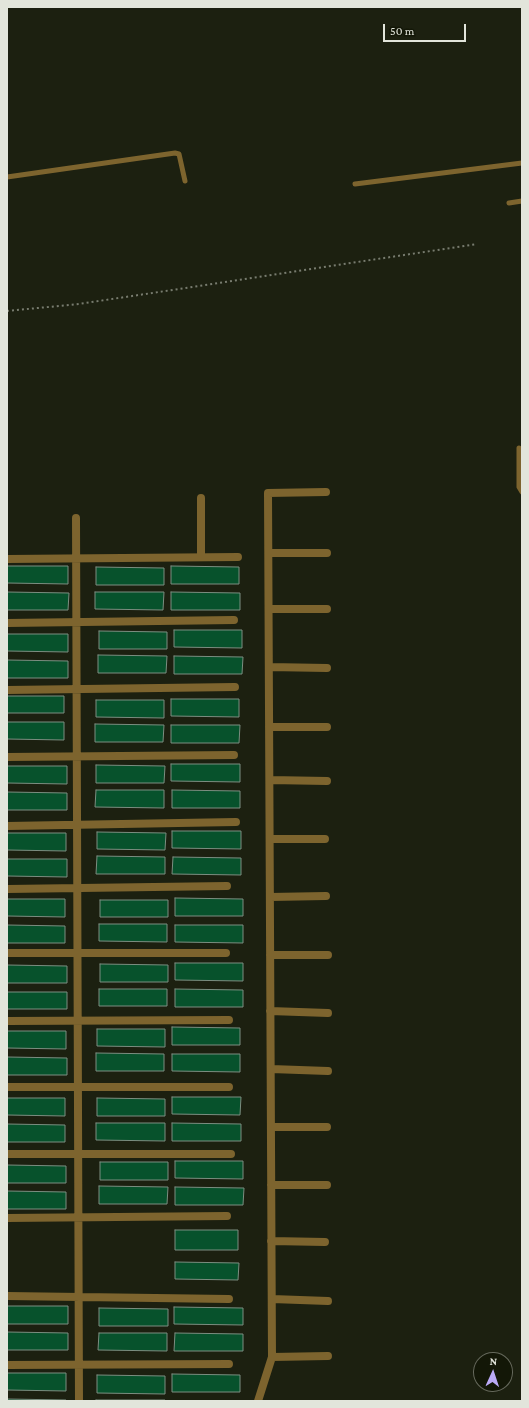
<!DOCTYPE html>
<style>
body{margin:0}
#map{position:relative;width:529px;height:1408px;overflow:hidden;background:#1c2010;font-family:"Crimson Pro",serif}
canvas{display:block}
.frame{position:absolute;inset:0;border:8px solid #e2e5db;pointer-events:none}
.north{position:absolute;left:473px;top:1352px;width:40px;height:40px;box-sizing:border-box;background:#131707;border:1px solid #66695c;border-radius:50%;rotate:3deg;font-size:11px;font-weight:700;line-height:16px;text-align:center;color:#e2e5db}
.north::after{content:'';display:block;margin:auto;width:14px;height:18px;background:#bbaaf6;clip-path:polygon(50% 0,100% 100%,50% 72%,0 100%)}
.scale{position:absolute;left:383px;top:24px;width:83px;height:18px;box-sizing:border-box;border:2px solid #e2e5db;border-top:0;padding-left:5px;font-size:12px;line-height:14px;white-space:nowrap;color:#e2e5db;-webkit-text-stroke:3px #131707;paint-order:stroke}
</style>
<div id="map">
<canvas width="529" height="1408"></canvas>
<div class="frame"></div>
<div class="north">N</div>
<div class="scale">50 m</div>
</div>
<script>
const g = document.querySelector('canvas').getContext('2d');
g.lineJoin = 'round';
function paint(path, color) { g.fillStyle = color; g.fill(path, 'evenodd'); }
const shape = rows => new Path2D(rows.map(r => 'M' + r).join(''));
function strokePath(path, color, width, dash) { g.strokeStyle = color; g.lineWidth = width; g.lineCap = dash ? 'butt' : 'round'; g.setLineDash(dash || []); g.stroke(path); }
const building = shape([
 [7,566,68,566,68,584,7,583,7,566],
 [171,566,239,567,239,584,171,584,171,566],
 [96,567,164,568,164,585,96,585,96,567],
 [7,592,69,593,68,610,7,610,7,592],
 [95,592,164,592,163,610,95,609,95,592],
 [171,592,240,593,240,610,171,610,171,592],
 [174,630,242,630,242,648,174,647,174,630],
 [99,631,167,632,167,649,99,649,99,631],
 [7,634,68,634,68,652,7,651,7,634],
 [98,655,167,656,166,673,98,673,98,655],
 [174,656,243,657,242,674,174,674,174,656],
 [7,660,68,661,68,678,7,678,7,660],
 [7,696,64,696,64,713,7,713,7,696],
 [171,699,239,699,239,717,171,716,171,699],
 [96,700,164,700,164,718,96,717,96,700],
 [7,722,64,722,64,740,7,739,7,722],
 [95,724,164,725,163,742,95,742,95,724],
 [171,725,240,725,239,743,171,743,171,725],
 [171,764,240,764,240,782,171,781,171,764],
 [96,765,165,766,164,783,96,783,96,765],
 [7,766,67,766,67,784,7,783,7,766],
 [96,790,164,790,164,808,95,807,96,790],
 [172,790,240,791,240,808,172,808,172,790],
 [7,792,67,793,67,810,7,810,7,792],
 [172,831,241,831,241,849,172,848,172,831],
 [97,832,166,833,165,850,97,849,97,832],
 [7,833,66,833,66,851,7,850,7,833],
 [97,856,165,857,165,874,96,874,97,856],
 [173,857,241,858,241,875,172,874,173,857],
 [7,859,67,859,67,877,7,876,7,859],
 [175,898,243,899,243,916,175,916,175,898],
 [7,899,65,899,65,917,7,916,7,899],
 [100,900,168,900,168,917,100,917,100,900],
 [99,924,167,924,167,942,99,941,99,924],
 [7,925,65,926,65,943,7,943,7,925],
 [175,925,243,925,243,943,175,942,175,925],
 [175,963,243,963,243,981,175,980,175,963],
 [100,964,168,965,168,982,100,982,100,964],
 [7,965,67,966,67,983,7,983,7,965],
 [99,989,167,989,167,1006,99,1006,99,989],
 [175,989,243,990,243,1007,175,1007,175,989],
 [7,992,67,992,67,1009,7,1009,7,992],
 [172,1027,240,1028,240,1045,172,1045,172,1027],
 [97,1029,165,1029,165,1047,97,1046,97,1029],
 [7,1031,66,1031,66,1049,7,1048,7,1031],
 [96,1053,164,1054,164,1071,96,1071,96,1053],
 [172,1054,240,1054,240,1072,172,1071,172,1054],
 [7,1057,67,1058,67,1075,7,1075,7,1057],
 [172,1097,241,1097,240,1115,172,1114,172,1097],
 [7,1098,65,1098,65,1116,7,1115,7,1098],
 [97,1098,165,1099,165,1116,97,1116,97,1098],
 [96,1123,165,1123,165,1141,96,1140,96,1123],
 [172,1123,241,1124,241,1141,172,1141,172,1123],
 [7,1124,65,1125,65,1142,7,1142,7,1124],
 [175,1161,243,1161,243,1179,175,1178,175,1161],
 [100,1162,168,1162,168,1180,100,1180,100,1162],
 [7,1165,66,1166,66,1183,7,1183,7,1165],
 [99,1186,168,1187,167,1204,99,1204,99,1186],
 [175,1187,244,1188,243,1205,175,1205,175,1187],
 [7,1191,66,1192,66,1209,7,1209,7,1191],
 [175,1230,238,1230,238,1250,175,1250,175,1230],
 [175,1262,239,1263,238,1280,175,1279,175,1262],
 [7,1306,68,1306,68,1324,7,1324,7,1306],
 [174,1307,243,1308,243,1325,174,1324,174,1307],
 [99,1308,168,1309,168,1326,99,1326,99,1308],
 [7,1332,68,1333,68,1350,7,1350,7,1332],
 [99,1333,167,1333,167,1351,98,1350,99,1333],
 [175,1333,243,1334,243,1351,174,1351,175,1333],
 [7,1373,66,1373,66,1391,7,1390,7,1373],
 [172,1374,240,1375,240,1392,172,1392,172,1374],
 [97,1375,165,1376,165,1394,97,1393,97,1375],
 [7,1399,66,1400,66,1401,7,1401,7,1399],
 [96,1400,165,1400,165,1401,96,1401,96,1400]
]);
const path = shape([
 [7,311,79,304,477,244]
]);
const lane = shape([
 [7,177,175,153,179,154,185,181],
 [355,184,522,163],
 [509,203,522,201],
 [519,448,519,487,522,492]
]);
const street = shape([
 [201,498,201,557],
 [76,518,79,1401],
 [269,553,327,553],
 [7,559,238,557],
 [269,609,327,609],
 [7,623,234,620],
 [269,667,327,668],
 [7,690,235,687],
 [269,727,327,727],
 [7,757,234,755],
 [270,780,327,781],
 [7,826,236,822],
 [270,839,325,839],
 [7,889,227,886],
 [270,897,326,896],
 [7,953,226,953],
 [270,955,328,955],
 [270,1011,328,1013],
 [7,1021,229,1020],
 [271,1069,328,1071],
 [7,1087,229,1087],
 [271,1127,327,1127],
 [7,1154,231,1154],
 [271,1185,327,1185],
 [7,1218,227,1216],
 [271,1241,325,1242],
 [7,1296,229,1299],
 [272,1299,328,1301],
 [272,1357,328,1356],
 [7,1365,229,1364],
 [258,1401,272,1357,268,493,326,492]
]);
paint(building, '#07522c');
strokePath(building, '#7c8e81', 1);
strokePath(path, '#787c6f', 2, [2, 3]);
strokePath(lane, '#7d642e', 5);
strokePath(street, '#7d642e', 8);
</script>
